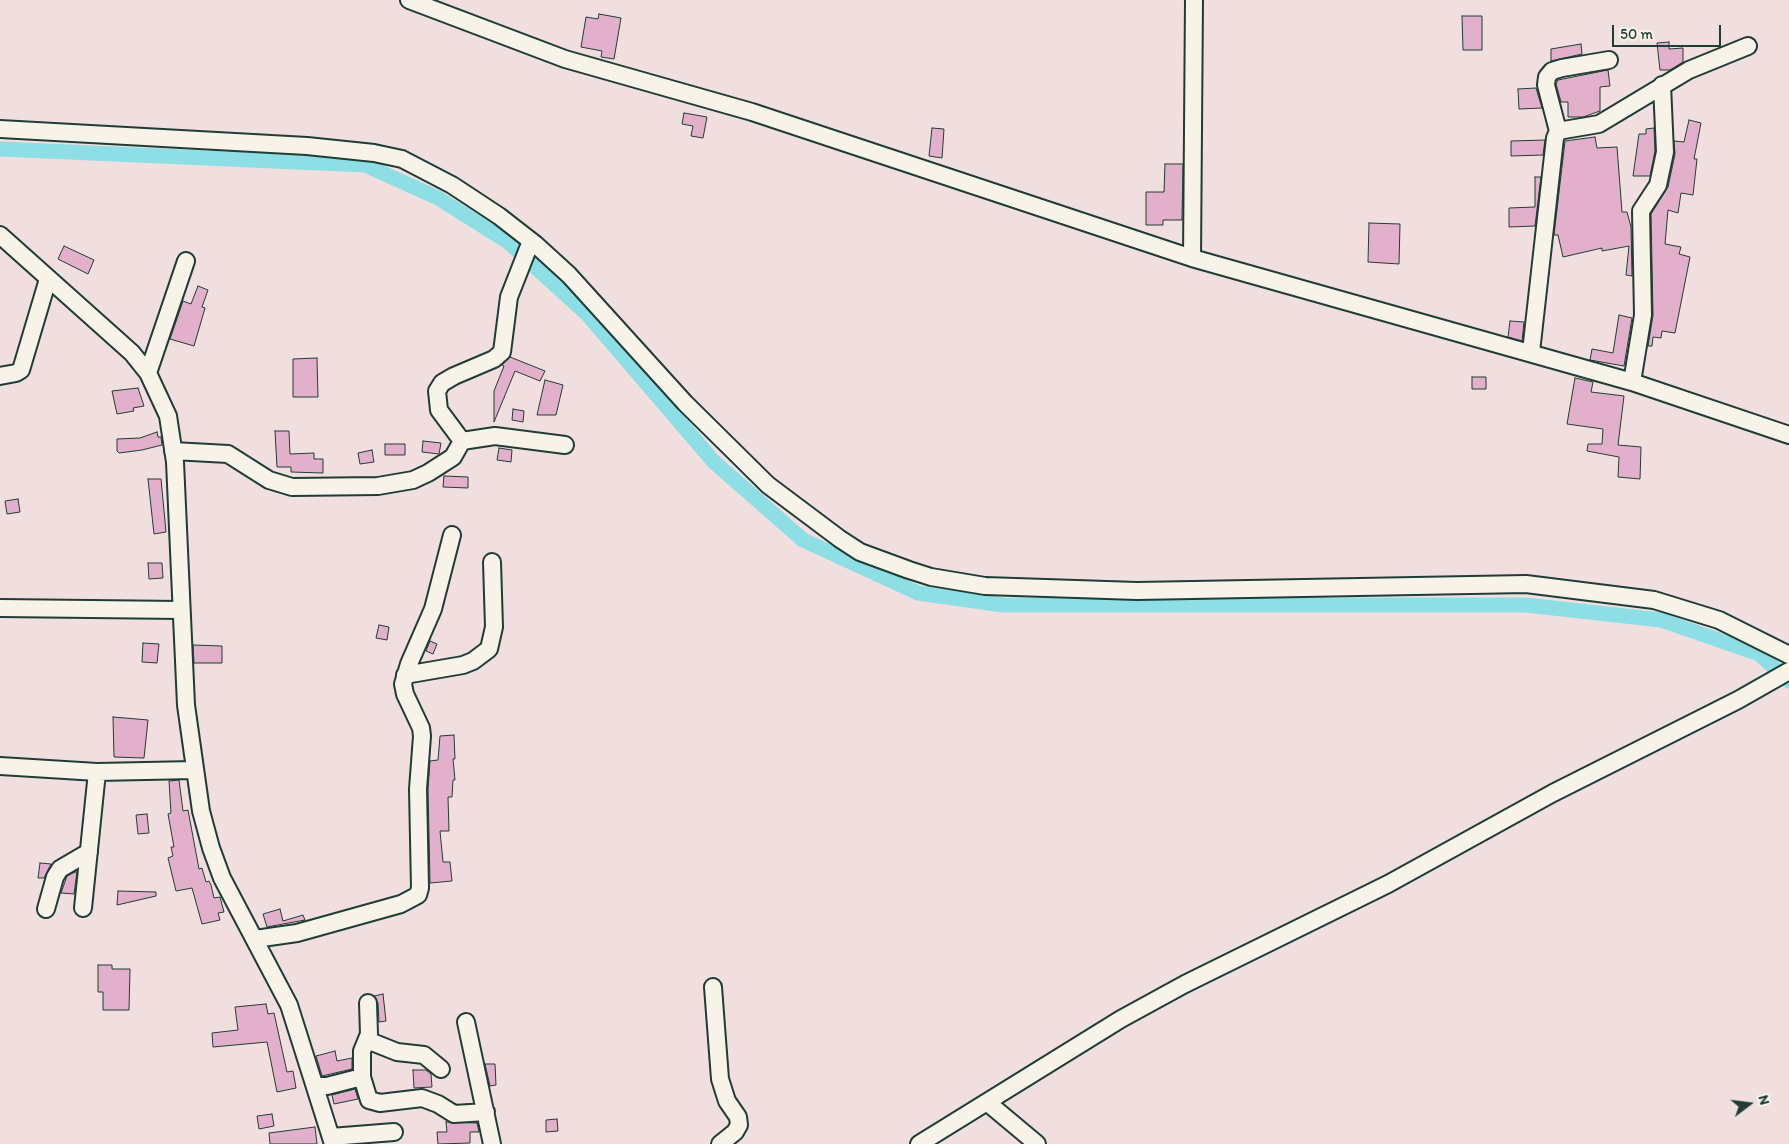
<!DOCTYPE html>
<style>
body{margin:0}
#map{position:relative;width:1789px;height:1144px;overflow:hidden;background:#f1dfe0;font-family:Itim,sans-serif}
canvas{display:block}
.north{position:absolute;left:1724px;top:1079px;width:50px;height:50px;-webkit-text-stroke:4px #f7f3e8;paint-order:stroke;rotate:75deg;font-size:14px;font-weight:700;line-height:20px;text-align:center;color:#1f3d34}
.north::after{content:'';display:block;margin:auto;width:18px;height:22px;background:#1f3d34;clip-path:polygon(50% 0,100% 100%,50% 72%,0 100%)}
.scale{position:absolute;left:1612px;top:25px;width:109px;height:22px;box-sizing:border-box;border:2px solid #1f3d34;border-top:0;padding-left:6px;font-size:15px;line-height:18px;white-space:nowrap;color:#1f3d34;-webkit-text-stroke:4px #f7f3e8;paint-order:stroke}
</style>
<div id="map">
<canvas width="1789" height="1144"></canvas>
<div class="north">N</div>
<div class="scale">50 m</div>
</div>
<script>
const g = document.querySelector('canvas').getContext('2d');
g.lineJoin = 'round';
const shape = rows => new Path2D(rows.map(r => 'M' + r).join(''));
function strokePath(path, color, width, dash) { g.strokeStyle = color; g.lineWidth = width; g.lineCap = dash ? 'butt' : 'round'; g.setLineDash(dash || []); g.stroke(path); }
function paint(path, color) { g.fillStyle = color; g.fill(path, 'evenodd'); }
const canal = shape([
 [0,149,365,165,438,198,508,242,588,315,714,462,803,540,918,593,1003,605,1526,605,1661,620,1759,654,1789,681]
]);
const building = shape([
 [599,14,621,18,614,59,601,57,602,51,581,47,586,17,598,19,599,14],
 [1462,16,1482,16,1482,50,1463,50,1462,16],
 [1669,42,1669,49,1683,48,1683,62,1670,70,1660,70,1657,43,1669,42],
 [1581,44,1582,54,1551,61,1551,49,1581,44],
 [1608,70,1610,86,1600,87,1600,111,1583,117,1568,117,1568,102,1561,102,1556,84,1558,80,1608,70],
 [1518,89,1536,88,1542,108,1519,109,1518,89],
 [684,113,707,117,703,138,691,136,693,126,682,124,684,113],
 [1689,120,1701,123,1694,159,1697,159,1693,195,1681,193,1678,213,1668,210,1665,244,1681,247,1679,254,1690,257,1675,333,1662,331,1661,338,1653,337,1652,346,1648,346,1653,315,1651,214,1668,187,1675,154,1674,141,1684,142,1689,120],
 [932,128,944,129,942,158,929,156,932,128],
 [1654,128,1655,151,1650,176,1633,176,1639,134,1646,134,1646,129,1654,128],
 [1595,137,1597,148,1617,147,1622,212,1627,212,1631,227,1632,276,1626,275,1629,246,1602,251,1602,248,1563,257,1558,235,1554,235,1565,141,1595,137],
 [1545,140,1543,155,1511,156,1511,141,1545,140],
 [1165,164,1183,164,1182,220,1163,220,1163,225,1146,225,1146,192,1164,192,1165,164],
 [1535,177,1541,177,1535,226,1509,227,1509,208,1535,207,1535,177],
 [1369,223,1400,224,1399,264,1368,262,1369,223],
 [64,246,94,260,88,274,58,259,64,246],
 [198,286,208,290,202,307,205,308,194,346,170,339,183,301,191,304,198,286],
 [1619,315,1632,318,1624,366,1590,360,1592,349,1613,353,1619,315],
 [1510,321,1524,322,1522,341,1508,337,1510,321],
 [510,357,545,371,540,381,515,371,494,422,494,391,504,366,502,365,510,357],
 [317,358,318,397,293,397,293,359,317,358],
 [1472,377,1486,377,1486,389,1472,389,1472,377],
 [1575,378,1593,382,1591,392,1624,396,1618,445,1641,447,1640,479,1618,477,1619,457,1587,451,1588,444,1602,444,1603,429,1567,424,1575,378],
 [545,380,563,385,556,415,537,415,545,380],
 [138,388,144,406,133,408,134,411,117,414,112,391,138,388],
 [513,409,524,411,523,422,512,420,513,409],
 [275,431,289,431,290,454,314,453,314,459,323,459,323,473,291,472,291,467,277,467,275,431],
 [157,432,158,437,161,437,162,445,142,450,119,453,117,451,117,439,140,438,157,432],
 [423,441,441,443,439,454,422,452,423,441],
 [385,444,405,444,405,455,385,455,385,444],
 [499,448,512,450,511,462,497,460,499,448],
 [372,450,374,462,360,464,358,453,372,450],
 [444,476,468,477,468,488,443,487,444,476],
 [148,479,161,479,166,532,154,534,148,479],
 [18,499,20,512,7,514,5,501,18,499],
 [148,563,162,563,163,578,149,579,148,563],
 [379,625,389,627,387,640,376,638,379,625],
 [430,641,437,644,433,654,426,651,430,641],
 [143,643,159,644,157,663,142,662,143,643],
 [193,645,222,646,222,663,194,663,193,645],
 [113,717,148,720,144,758,114,757,113,717],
 [454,735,455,759,453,759,455,780,453,780,452,797,448,797,449,831,440,831,443,862,450,862,452,881,430,883,428,789,430,761,438,760,440,736,454,735],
 [179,780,183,811,188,810,199,869,202,868,206,882,209,881,211,885,214,898,220,897,224,912,218,913,220,920,202,924,192,888,176,891,168,858,173,856,171,847,174,847,168,814,171,813,169,781,179,780],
 [147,814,149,833,138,834,136,815,147,814],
 [40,863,51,864,44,878,38,878,40,863],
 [75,872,77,872,74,894,61,893,67,876,75,872],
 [118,891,156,892,156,896,117,905,118,891],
 [280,909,283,921,303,915,305,920,267,927,263,914,280,909],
 [98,965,112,965,112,969,130,969,129,1010,103,1010,103,992,98,992,98,965],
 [383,994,386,1021,379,1022,378,1003,374,996,383,994],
 [266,1004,268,1014,274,1013,287,1072,293,1071,296,1088,277,1092,267,1042,213,1047,212,1033,238,1030,235,1007,266,1004],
 [335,1051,337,1061,352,1058,352,1069,322,1076,316,1056,335,1051],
 [485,1064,495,1064,496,1085,490,1086,485,1064],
 [413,1070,426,1070,431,1074,432,1087,414,1088,413,1070],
 [355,1089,358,1099,334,1104,332,1095,355,1089],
 [272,1114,274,1126,259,1129,257,1116,272,1114],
 [557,1119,558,1131,546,1132,546,1120,557,1119],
 [446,1122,477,1123,479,1132,470,1132,470,1143,438,1144,437,1132,447,1132,446,1122],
 [315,1127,317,1144,270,1144,269,1133,315,1127]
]);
const minor = shape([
 [409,0,565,59,752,112,1192,258,1632,382,1789,435],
 [0,129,307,146,374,153,402,159,452,185,499,216,535,244,569,275,685,403,768,485,840,539,860,552,909,570,931,577,985,586,1137,591,1526,584,1654,600,1719,620,1789,655],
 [1558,131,1546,85,1547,77,1552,71,1562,68,1609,60],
 [0,235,132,353,148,373,168,416,175,462,186,705,201,811,211,848,222,878,289,1005,333,1144],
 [1192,258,1194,0],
 [1531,352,1555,138,1558,131,1599,124,1689,70,1748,46],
 [148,373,186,261],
 [0,376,16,373,21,370,48,279],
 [1632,382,1643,315,1641,211,1658,185,1665,152,1662,85],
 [462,441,495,436,565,445],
 [173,451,228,454,269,480,292,487,378,486,413,480,428,473,453,457,462,441,439,410,437,391,442,383,454,376,494,359,502,352,509,297,531,241],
 [0,608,181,610],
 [405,675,463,665,473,661,489,649,494,627,492,562],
 [0,766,97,772,194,770],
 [83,908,97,772],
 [46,909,55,877,60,869,89,852],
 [255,939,297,933,401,904,418,895,420,888,418,789,422,736,421,728,405,694,403,684,409,664,433,609,452,535],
 [713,987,720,1079,727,1101,738,1117,739,1125,735,1132,720,1144],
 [368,1003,369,1034,362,1051,362,1077,369,1100,380,1103,422,1098,438,1104,454,1114,486,1112],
 [466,1022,492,1144],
 [367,1040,397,1052,424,1055,441,1069],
 [316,1086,327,1086,362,1077],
 [988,1103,1037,1144],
 [331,1137,394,1132],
 [919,1144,1121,1019,1185,984,1388,884,1553,793,1738,700,1789,671]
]);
strokePath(canal, '#8ddfe5', 15);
paint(building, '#e3b0cc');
strokePath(building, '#1f3d34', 1);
strokePath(minor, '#1f3d34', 20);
strokePath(minor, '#f7f3e8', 16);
</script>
